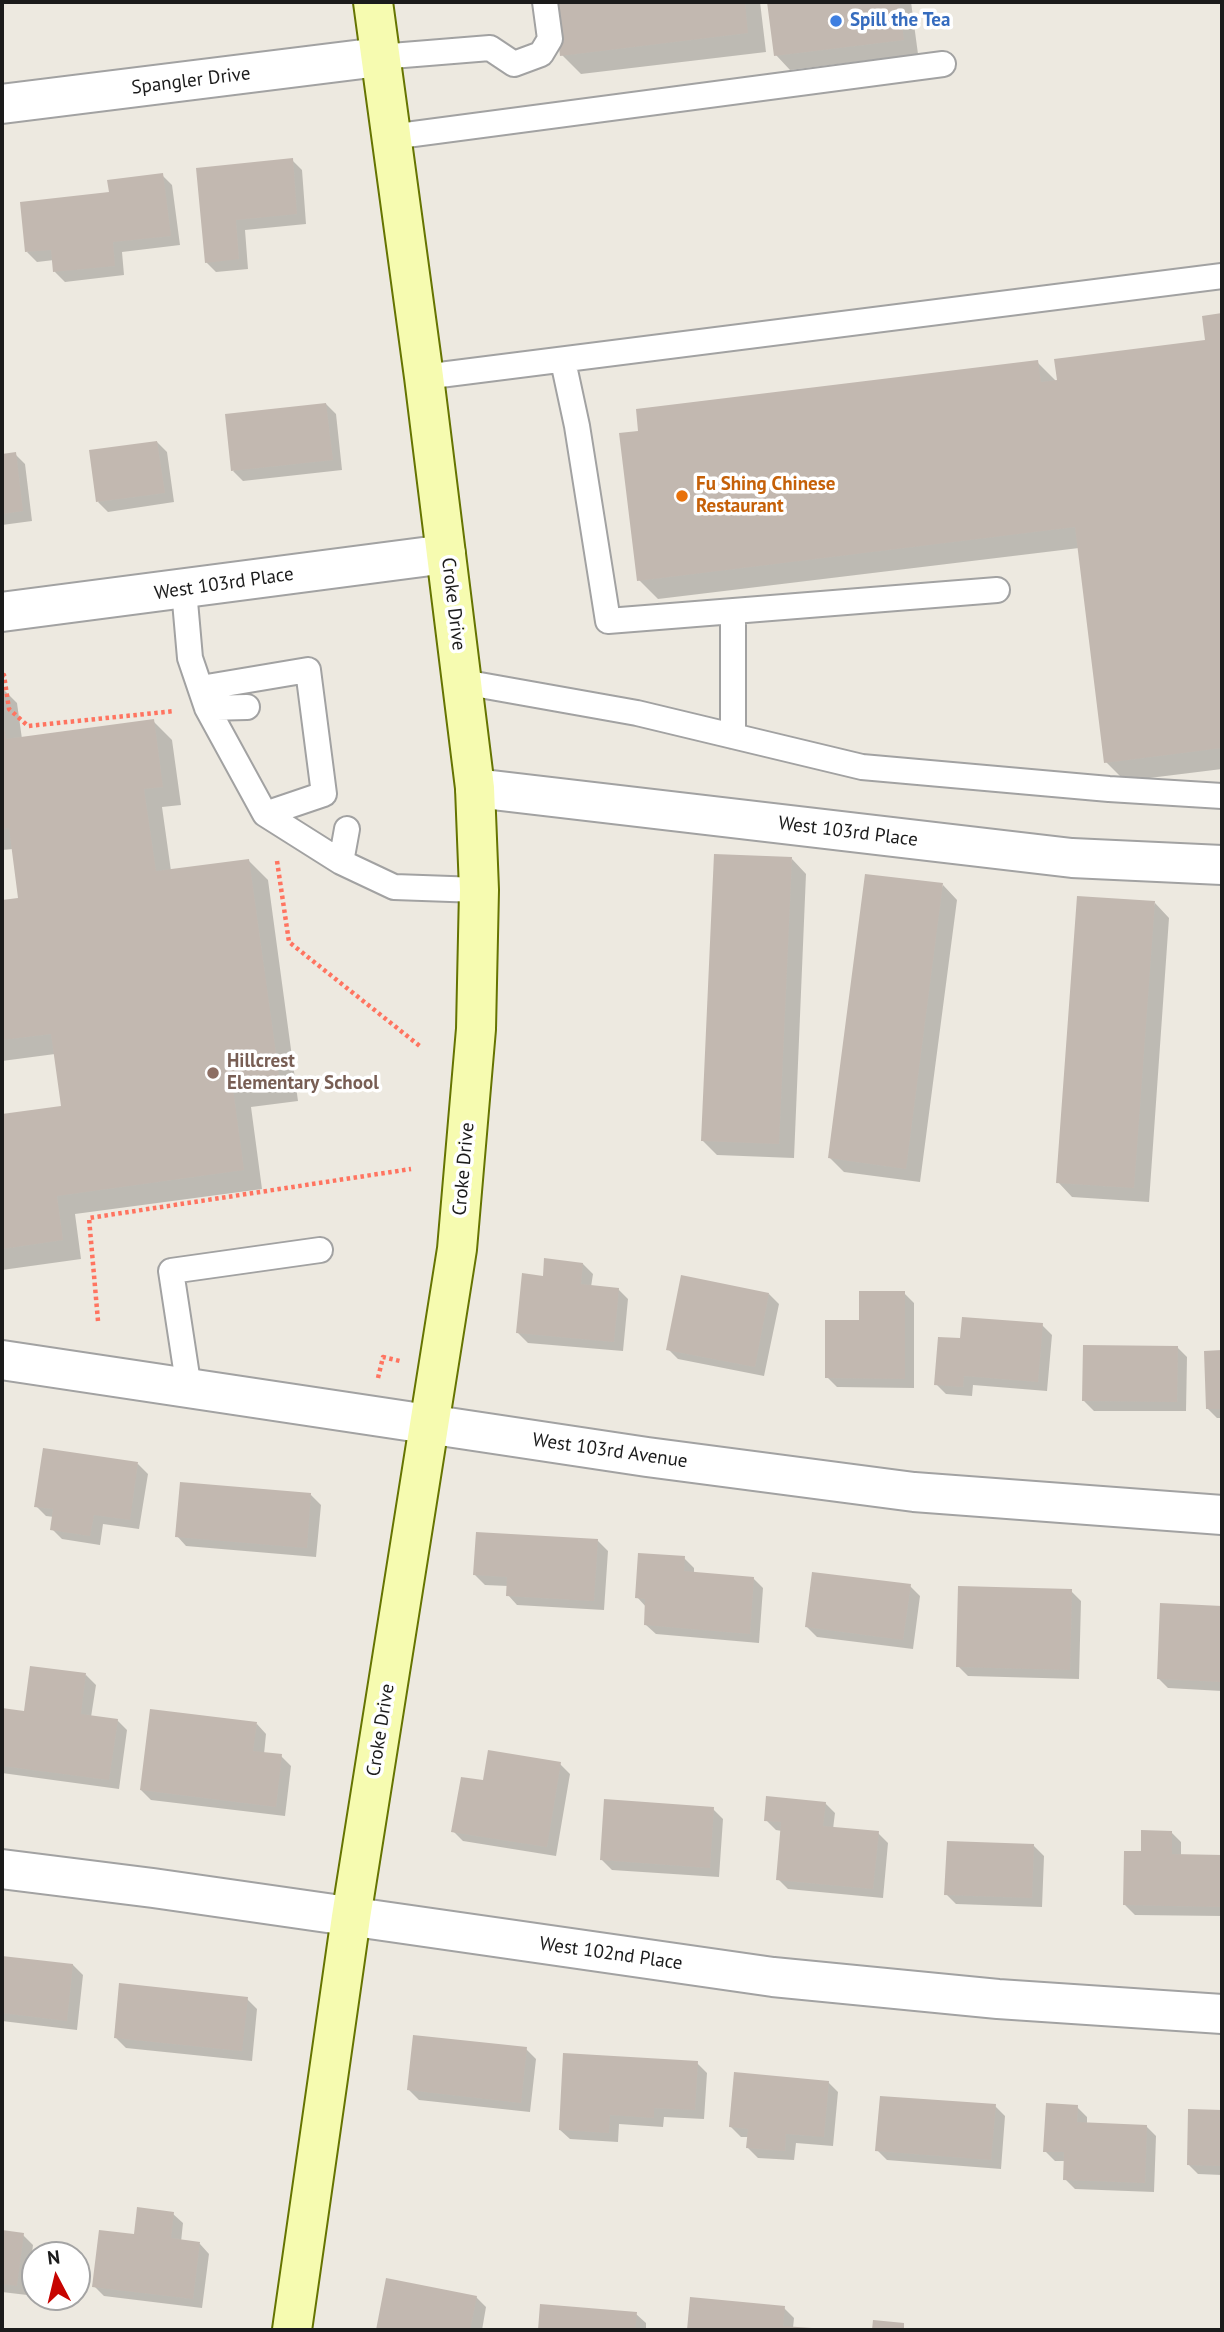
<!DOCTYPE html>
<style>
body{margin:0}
#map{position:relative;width:1224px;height:2332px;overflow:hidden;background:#ede9e0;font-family:"PT Sans",sans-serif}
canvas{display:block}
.frame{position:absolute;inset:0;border:4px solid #1b1b1b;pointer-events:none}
.north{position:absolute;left:21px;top:2241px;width:70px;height:70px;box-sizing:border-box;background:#fff;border:2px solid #a4a4a4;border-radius:50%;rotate:353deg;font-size:19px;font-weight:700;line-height:28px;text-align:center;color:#1b1b1b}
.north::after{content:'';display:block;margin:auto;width:24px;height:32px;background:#c70400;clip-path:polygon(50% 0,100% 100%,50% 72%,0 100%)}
</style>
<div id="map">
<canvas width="1224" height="2332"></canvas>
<div class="frame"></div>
<div class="north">N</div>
</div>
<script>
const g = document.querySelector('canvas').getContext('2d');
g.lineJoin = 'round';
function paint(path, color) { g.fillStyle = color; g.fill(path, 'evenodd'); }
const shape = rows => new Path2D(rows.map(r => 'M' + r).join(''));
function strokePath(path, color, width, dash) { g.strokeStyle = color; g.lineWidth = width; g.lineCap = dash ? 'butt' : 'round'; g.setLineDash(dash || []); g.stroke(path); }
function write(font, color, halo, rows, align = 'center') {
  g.font = font + ' "PT Sans",sans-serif'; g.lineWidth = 7; g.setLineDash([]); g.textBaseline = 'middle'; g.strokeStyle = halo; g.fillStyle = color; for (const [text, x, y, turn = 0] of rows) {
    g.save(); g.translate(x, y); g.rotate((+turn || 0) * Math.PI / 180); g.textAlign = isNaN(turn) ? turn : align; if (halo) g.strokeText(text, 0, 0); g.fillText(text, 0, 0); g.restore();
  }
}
const shadow = shape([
 [556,2,760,2,766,52,581,74,562,55],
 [769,2,911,2,918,54,790,70,776,55],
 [292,160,302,170,306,224,245,230,248,269,216,272,206,262,198,169],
 [162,175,172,185,180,245,122,252,124,275,65,282,55,272,54,260,37,262,27,252,111,194],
 [1222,315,1222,769,1125,781,1106,762,1079,548,658,599,639,580,1037,362,1059,384,1207,342,1204,317],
 [326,404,336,414,342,470,243,481,233,471],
 [157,442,167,452,174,502,108,512,98,502],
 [15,454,25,464,32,521,2,525,2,456],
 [2,688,17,703,22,739,153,721,172,740,181,805,162,807,171,871,249,861,268,880,298,1101,251,1107,262,1189,75,1214,81,1259,2,1270,2,1116,63,1107,55,1054,2,1061,2,902,20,899,13,849,2,850],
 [792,859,806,874,794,1158,717,1155,702,1140],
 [943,885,957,900,920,1182,844,1172,830,1158],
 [1155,903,1169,918,1149,1202,1072,1197,1058,1182],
 [583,1264,593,1274,591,1287,618,1289,628,1299,623,1351,528,1343,518,1333,544,1278],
 [904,1293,914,1303,914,1388,837,1387,827,1377,861,1322],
 [769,1294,779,1304,764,1376,678,1359,668,1349],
 [1042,1325,1052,1335,1047,1391,973,1385,972,1396,946,1394,936,1384,962,1340],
 [1177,1347,1187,1357,1186,1411,1094,1411,1084,1401],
 [1206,1352,1222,1352,1222,1418,1217,1418,1207,1408],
 [138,1464,148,1474,139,1529,103,1524,100,1545,62,1539,52,1529,54,1517,46,1516,36,1506],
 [311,1495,321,1505,316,1557,186,1546,177,1536],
 [598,1541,608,1551,604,1610,517,1605,508,1595,508,1586,485,1585,475,1575],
 [684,1558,694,1568,694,1574,753,1578,763,1588,759,1643,656,1634,646,1625,647,1608,637,1597],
 [910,1586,920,1596,913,1649,817,1637,807,1627],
 [1071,1591,1081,1601,1079,1679,968,1676,958,1666],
 [1162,1605,1222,1607,1222,1691,1168,1688,1158,1678],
 [86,1675,96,1685,91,1717,117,1720,127,1730,119,1789,2,1773,2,1710,25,1713],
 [257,1724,266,1734,264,1754,281,1756,291,1766,285,1816,151,1800,141,1790],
 [560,1764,570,1774,556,1856,463,1841,453,1831,484,1782],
 [825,1803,835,1813,833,1829,878,1833,888,1843,883,1898,788,1889,778,1879,782,1831,776,1830,766,1820],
 [713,1809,723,1819,719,1877,612,1870,602,1860],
 [1171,1832,1181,1842,1181,1856,1222,1857,1222,1916,1135,1915,1125,1905,1142,1853],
 [1034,1846,1044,1856,1042,1907,956,1904,946,1894],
 [2,1958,73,1965,83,1975,77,2030,2,2021],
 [247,1999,257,2009,252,2061,126,2048,116,2038],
 [526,2049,536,2059,530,2112,419,2100,409,2090],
 [697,2063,707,2073,704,2119,664,2117,663,2127,619,2124,618,2142,570,2139,560,2130],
 [828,2082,838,2092,833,2146,796,2143,794,2160,758,2158,748,2148,749,2137,741,2137,731,2127],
 [995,2106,1005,2116,1001,2169,887,2160,877,2150],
 [1077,2107,1087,2117,1087,2124,1146,2126,1156,2136,1154,2192,1075,2189,1065,2179,1065,2161,1055,2161,1045,2151],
 [1190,2111,1222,2112,1222,2187,1222,2175,1198,2174,1188,2164],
 [173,2214,183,2223,181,2242,200,2244,209,2254,202,2308,104,2296,94,2286,136,2236],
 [2,2232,23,2235,33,2245,27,2295,2,2292],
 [388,2280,476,2297,486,2307,482,2330,378,2330],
 [692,2299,784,2308,794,2318,793,2328,813,2330,689,2330],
 [541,2306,636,2314,646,2323,646,2330,539,2330]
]);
const building = shape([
 [554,2,745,2,748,33,560,56],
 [767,2,899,2,904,40,774,56],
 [293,158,297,214,236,220,239,259,205,263,196,168],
 [163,173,171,236,113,242,115,266,53,272,51,250,25,252,20,202,109,192,107,180],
 [1222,313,1222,748,1104,763,1075,527,637,581,619,433,638,431,636,409,1038,360,1041,382,1057,380,1054,359,1205,340,1202,316],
 [326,403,333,460,231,471,225,414],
 [157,441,165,493,96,502,89,450],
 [16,452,23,511,2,514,2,454],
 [2,718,6,739,154,719,163,787,144,789,156,871,249,859,280,1082,233,1089,244,1170,57,1196,63,1240,2,1249,2,1114,61,1106,51,1034,2,1040,2,900,18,898,9,828,2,829],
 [714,854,792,857,779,1144,701,1141],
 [865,874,943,883,906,1169,828,1158],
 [1077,896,1155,901,1134,1188,1056,1183],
 [544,1258,583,1263,581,1284,619,1288,614,1342,516,1333,522,1273,543,1276],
 [681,1275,769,1293,755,1367,666,1350],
 [859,1291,905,1291,905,1379,825,1378,825,1320,859,1320],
 [962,1317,1043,1323,1038,1382,964,1376,963,1387,934,1385,938,1337,960,1338],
 [1083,1345,1178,1346,1177,1402,1082,1401],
 [1222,1350,1222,1409,1206,1409,1204,1351],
 [43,1448,138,1462,130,1520,94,1515,90,1536,50,1530,53,1509,34,1507],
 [180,1482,311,1493,307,1548,175,1537],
 [476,1532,598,1539,594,1601,506,1596,507,1577,473,1575],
 [638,1553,685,1556,684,1571,754,1577,750,1634,644,1625,645,1599,635,1598],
 [812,1572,911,1584,903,1640,805,1627],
 [958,1586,1072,1589,1070,1670,956,1667],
 [1160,1603,1222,1606,1222,1682,1157,1679],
 [30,1666,86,1673,81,1714,118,1719,109,1780,2,1766,2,1708,24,1711],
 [150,1709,257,1722,253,1751,282,1754,276,1807,140,1790],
 [488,1750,561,1762,547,1847,451,1832,461,1777,483,1780],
 [766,1796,826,1802,823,1826,879,1831,873,1889,776,1880,781,1822,764,1821],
 [604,1799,714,1807,710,1868,600,1860],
 [1141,1830,1172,1831,1172,1854,1222,1855,1222,1907,1123,1905,1124,1851,1141,1851],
 [947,1841,1034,1844,1032,1898,944,1895],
 [2,1956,73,1964,67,2021,2,2013],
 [119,1983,248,1997,242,2051,114,2038],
 [413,2035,527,2047,521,2103,407,2090],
 [563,2053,698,2061,695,2110,654,2108,654,2118,610,2115,609,2133,559,2130],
 [734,2072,829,2081,824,2137,786,2134,785,2151,746,2148,748,2129,729,2127],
 [880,2096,996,2104,991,2160,875,2151],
 [1046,2103,1078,2105,1077,2122,1147,2125,1145,2183,1063,2180,1064,2152,1043,2152],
 [1188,2109,1222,2110,1222,2166,1187,2165],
 [137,2207,174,2212,171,2238,200,2242,193,2299,92,2287,99,2230,134,2234],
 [2,2230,24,2233,17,2286,2,2284],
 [386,2278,477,2296,470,2330,376,2330],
 [690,2297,785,2306,783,2326,812,2328,812,2330,687,2330],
 [540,2304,637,2312,635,2330,538,2330],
 [873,2320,904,2323,904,2330,872,2330]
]);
const path = shape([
 [2,676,4,675,9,709,28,726,175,711],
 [277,861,289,942,421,1047],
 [98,1321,89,1218,411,1169],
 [378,1378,383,1357,400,1361]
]);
const lane = shape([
 [379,57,490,48,514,64,541,54,550,39,545,2],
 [391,137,943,64],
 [563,361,577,426,608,621,997,590],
 [424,377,1222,276],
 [184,590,190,658,207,708,265,814,341,862,394,887,479,890],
 [463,682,637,713,862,767,1109,789,1222,796],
 [201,688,308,670,324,794,265,814],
 [207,708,247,707],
 [733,736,733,611],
 [341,862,347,829],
 [189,1389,171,1271,320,1250]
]);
const street = shape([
 [2,104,379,57],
 [2,612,446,554],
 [475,788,1072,858,1222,865],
 [2,1360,647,1457,914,1492,1222,1515],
 [2,1869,153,1888,773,1977,998,1999,1222,2014]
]);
const secondary = shape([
 [292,2330,351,1917,457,1249,476,1029,479,890,475,788,424,377,373,2]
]);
const markers = [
 [836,21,7,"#3f7fe0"],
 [682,496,7,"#e8710a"],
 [213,1073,7,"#8d6e63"]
];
const shopNames = [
 ["Spill the Tea",850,21]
];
const streetNames = [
 ["Spangler Drive",191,81,-7],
 ["West 103rd Place",224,584,-8],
 ["Croke Drive",453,604,83],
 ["West 103rd Place",848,832,7],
 ["Croke Drive",464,1169,-85],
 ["West 103rd Avenue",610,1451,8],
 ["Croke Drive",381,1730,-81],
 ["West 102nd Place",611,1954,8]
];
const foodNames = [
 ["Fu Shing Chinese",696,485],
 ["Restaurant",696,507]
];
const educationNames = [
 ["Hillcrest",227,1062],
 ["Elementary School",227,1084]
];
paint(shadow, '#0003');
paint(building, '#c2b8b0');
strokePath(lane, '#a2a2a2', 28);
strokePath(street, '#a2a2a2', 42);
strokePath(secondary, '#657401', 42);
strokePath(path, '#ff7460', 4.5, [3.5, 3.5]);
strokePath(lane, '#fff', 24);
strokePath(street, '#fff', 38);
strokePath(secondary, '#f6fbb0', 38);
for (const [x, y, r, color] of markers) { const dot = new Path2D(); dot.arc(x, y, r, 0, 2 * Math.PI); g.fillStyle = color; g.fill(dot); strokePath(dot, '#fff', 2.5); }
write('bold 19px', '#366cbe', '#fff', shopNames, 'left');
write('19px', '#1b1b1b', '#fff', streetNames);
write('bold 19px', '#c56008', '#fff', foodNames, 'left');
write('bold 19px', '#785e54', '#fff', educationNames, 'left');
</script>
